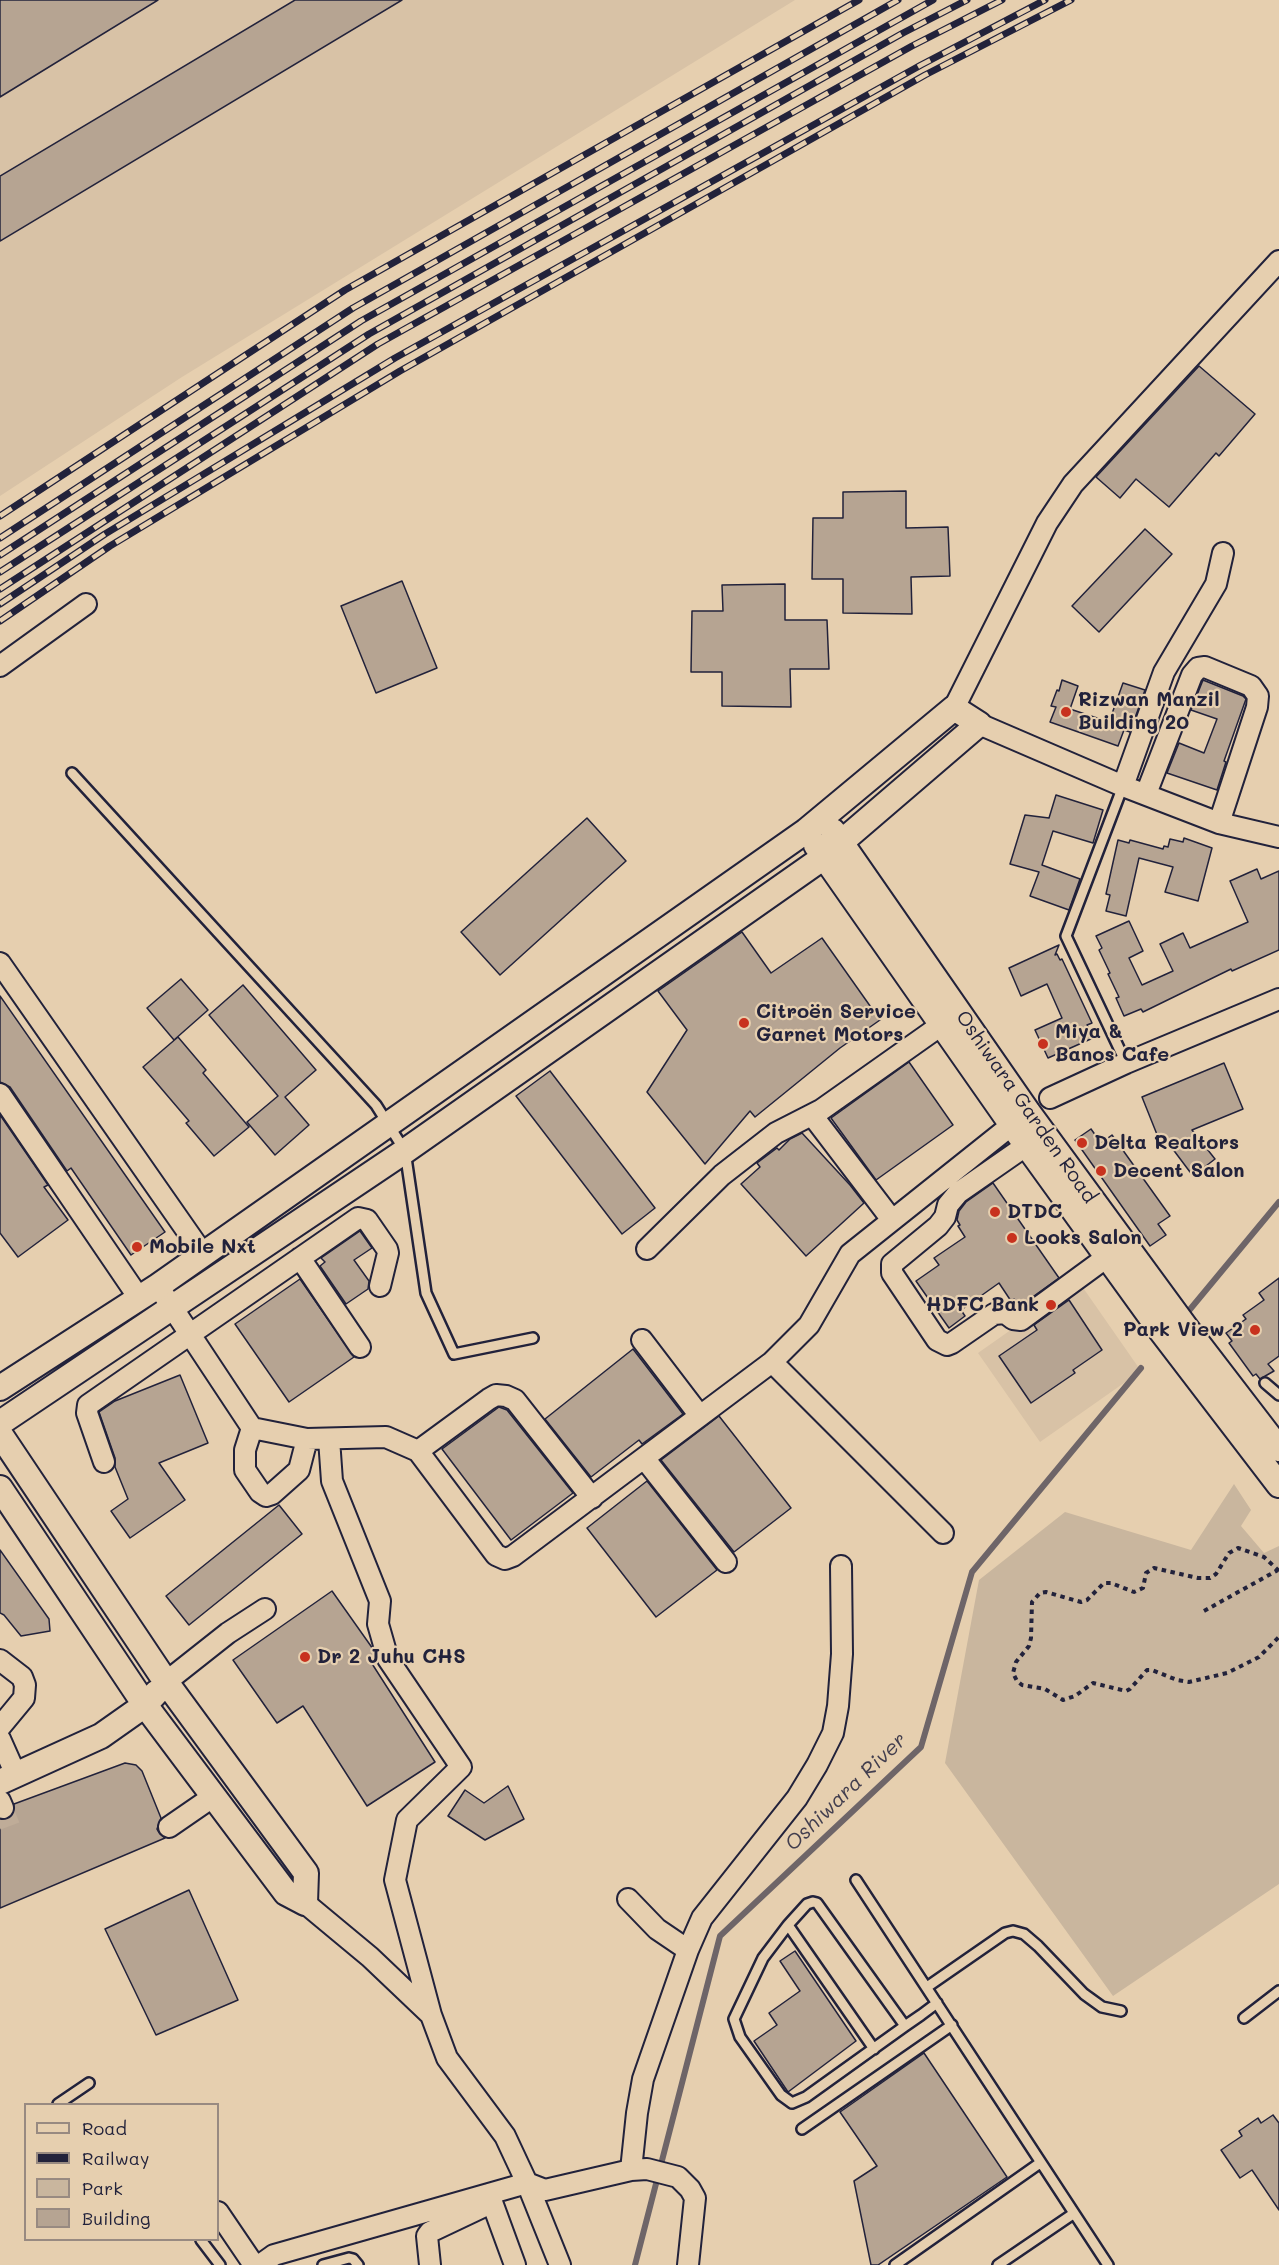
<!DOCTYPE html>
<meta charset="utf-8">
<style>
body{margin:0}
#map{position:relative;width:1279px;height:2265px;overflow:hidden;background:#e6cfaf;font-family:Mali,sans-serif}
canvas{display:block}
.legend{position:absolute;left:24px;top:2103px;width:195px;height:138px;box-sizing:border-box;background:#e6cfaf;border:2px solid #988a81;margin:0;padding:8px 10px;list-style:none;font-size:18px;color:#22223b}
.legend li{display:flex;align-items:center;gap:12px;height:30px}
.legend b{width:30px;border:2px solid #988a81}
</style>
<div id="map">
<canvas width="1279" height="2265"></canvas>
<ul class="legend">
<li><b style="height:8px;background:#e6cfaf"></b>Road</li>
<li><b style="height:8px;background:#22223b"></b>Railway</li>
<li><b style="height:16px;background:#c9b69e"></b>Park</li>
<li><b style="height:16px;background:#b6a492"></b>Building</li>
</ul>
</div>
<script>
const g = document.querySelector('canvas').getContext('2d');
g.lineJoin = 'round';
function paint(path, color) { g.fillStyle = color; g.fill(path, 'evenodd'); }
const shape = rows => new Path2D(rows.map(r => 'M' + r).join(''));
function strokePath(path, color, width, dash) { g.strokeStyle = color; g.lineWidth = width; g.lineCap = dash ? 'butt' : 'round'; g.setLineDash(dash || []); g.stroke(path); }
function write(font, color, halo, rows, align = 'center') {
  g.font = font + ' Mali,sans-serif'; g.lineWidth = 4.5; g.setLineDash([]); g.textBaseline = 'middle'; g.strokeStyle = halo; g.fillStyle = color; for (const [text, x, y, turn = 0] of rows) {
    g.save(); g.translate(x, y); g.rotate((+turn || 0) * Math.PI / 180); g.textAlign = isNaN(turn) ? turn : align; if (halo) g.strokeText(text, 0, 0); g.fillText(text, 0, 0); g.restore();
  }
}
const built = shape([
 [0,0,795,0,182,377,0,496],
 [1079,1282,1141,1371,1040,1442,978,1353]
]);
const green = shape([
 [1234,1484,1251,1510,1241,1526,1264,1553,1279,1546,1279,1884,1113,1996,945,1763,979,1580,1065,1512,1191,1550]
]);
const stream = shape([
 [1187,1313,1279,1202],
 [635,2265,720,1936,921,1747,972,1572,1141,1368]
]);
const building = shape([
 [0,0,158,0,0,97,0,0],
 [295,0,402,0,0,241,0,176,295,0],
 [1199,366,1255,414,1219,456,1216,453,1169,507,1136,479,1120,498,1096,477,1199,366],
 [906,491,906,528,948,527,950,576,911,577,912,614,843,613,843,579,812,579,813,518,843,518,843,492,906,491],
 [1145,529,1172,554,1099,632,1072,606,1145,529],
 [402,581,437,668,376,693,341,606,402,581],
 [785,584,785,620,827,620,829,669,790,669,791,707,722,706,722,672,691,672,692,611,723,611,722,585,785,584],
 [1062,680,1078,686,1070,709,1109,722,1123,683,1145,690,1130,732,1124,730,1118,746,1050,722,1056,707,1051,706,1057,690,1059,691,1062,680],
 [1203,680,1243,696,1246,699,1224,761,1226,762,1217,790,1167,773,1179,743,1204,753,1217,719,1191,710,1203,680],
 [1056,795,1103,810,1093,843,1053,831,1042,865,1080,879,1069,910,1030,896,1039,872,1010,864,1025,815,1049,818,1056,795],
 [587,818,626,861,500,975,461,932,587,818],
 [1184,838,1212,848,1198,901,1165,892,1173,867,1139,858,1126,916,1106,911,1110,895,1106,894,1118,840,1129,843,1130,840,1163,849,1164,846,1168,847,1170,839,1183,842,1184,838],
 [1257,869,1261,879,1279,871,1279,950,1232,971,1231,969,1143,1012,1141,1009,1124,1016,1116,998,1119,997,1108,974,1110,973,1099,950,1102,948,1096,936,1129,921,1143,951,1129,958,1142,985,1173,971,1160,944,1183,933,1190,948,1248,922,1230,881,1257,869],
 [742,932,771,973,822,938,880,1020,840,1048,755,1117,750,1111,705,1164,647,1092,687,1030,658,991,742,932],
 [1059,945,1055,955,1057,954,1060,960,1062,959,1092,1023,1087,1025,1093,1038,1048,1058,1035,1030,1062,1018,1047,984,1021,996,1009,968,1059,945],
 [181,979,208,1010,174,1040,147,1008,181,979],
 [243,985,316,1070,285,1097,309,1125,275,1155,247,1122,278,1096,209,1015,243,985],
 [0,996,165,1232,131,1255,71,1168,67,1171,10,1087,0,1082,0,996],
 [178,1037,206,1070,203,1073,249,1127,214,1156,186,1123,189,1121,143,1067,178,1037],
 [909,1062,953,1125,876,1180,831,1118,909,1062],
 [1224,1063,1243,1109,1192,1130,1215,1159,1193,1176,1166,1140,1160,1142,1142,1097,1224,1063],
 [550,1071,655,1208,622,1234,516,1096,550,1071],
 [0,1115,48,1185,44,1187,68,1220,18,1257,0,1233,0,1115],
 [1091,1129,1101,1143,1112,1135,1170,1216,1158,1224,1166,1235,1150,1246,1075,1140,1091,1129],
 [802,1133,850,1185,864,1203,806,1256,741,1184,760,1167,757,1163,777,1148,779,1150,790,1139,802,1133],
 [993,1183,1059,1278,1020,1306,1014,1299,1011,1301,999,1283,961,1310,965,1316,949,1328,916,1281,939,1265,934,1258,965,1237,958,1226,960,1225,957,1220,959,1211,966,1202,993,1183],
 [360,1231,372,1248,354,1260,369,1281,368,1289,346,1304,320,1266,325,1262,321,1258,360,1231],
 [1279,1278,1279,1356,1268,1364,1274,1371,1260,1379,1256,1374,1253,1376,1229,1343,1232,1341,1226,1333,1246,1319,1243,1315,1264,1300,1259,1293,1279,1278],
 [300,1279,354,1357,289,1402,235,1324,300,1279],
 [1069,1300,1102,1350,1073,1370,1075,1373,1031,1403,999,1356,1037,1330,1034,1325,1069,1300],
 [633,1349,683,1414,642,1444,639,1440,591,1477,545,1419,633,1349],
 [180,1375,208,1443,159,1463,185,1500,130,1538,111,1511,128,1499,115,1467,115,1458,99,1412,115,1401,180,1375],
 [499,1407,507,1410,573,1493,511,1540,442,1449,499,1407],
 [719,1416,791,1508,734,1552,661,1460,719,1416],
 [647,1481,717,1570,656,1617,587,1528,647,1481],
 [279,1505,302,1534,189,1625,166,1596,279,1505],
 [0,1550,49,1619,50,1631,21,1636,4,1615,0,1613,0,1550],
 [332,1591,373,1649,375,1656,369,1659,435,1762,367,1806,303,1706,277,1723,233,1660,332,1591],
 [125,1763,136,1765,142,1771,161,1818,157,1829,160,1834,165,1838,0,1908,0,1819,7,1819,12,1816,14,1804,125,1763],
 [508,1786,524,1819,485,1840,448,1816,465,1790,484,1803,508,1786],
 [189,1890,238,2000,156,2035,105,1929,189,1890],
 [795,1951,856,2041,788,2092,754,2041,777,2025,769,2013,800,1991,780,1961,795,1951],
 [924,2053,1007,2177,878,2265,871,2265,854,2181,877,2166,840,2112,924,2053],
 [1273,2115,1279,2123,1279,2210,1252,2170,1240,2178,1221,2150,1242,2136,1239,2131,1258,2118,1261,2123,1273,2115]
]);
const minorTunnel = shape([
 [3,1808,10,1826]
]);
const path = shape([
 [1279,1571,1264,1557,1238,1548,1229,1553,1216,1574,1210,1578,1198,1578,1154,1568,1146,1573,1143,1588,1134,1592,1111,1583,1104,1583,1087,1600,1081,1602,1046,1592,1040,1593,1032,1602,1031,1638,1029,1646,1016,1662,1013,1673,1017,1681,1022,1685,1045,1689,1063,1700,1075,1696,1093,1683,1126,1691,1130,1689,1147,1670,1152,1670,1177,1680,1189,1682,1227,1673,1259,1657,1279,1637],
 [1204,1611,1278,1570]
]);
const service = shape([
 [72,773,376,1105,405,1151,426,1293,454,1354,533,1338],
 [1123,786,1066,936,1126,1063],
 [1265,1383,1279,1395],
 [856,1880,1108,2265],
 [788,1925,874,2049],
 [927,1987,1005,1933,1013,1931,1024,1934,1038,1946,1084,1994,1102,2007,1121,2011],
 [1244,2018,1279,1991],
 [905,2026,817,1903,813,1902,807,1904,788,1925,763,1958,734,2019,740,2037,781,2095,792,2103,806,2097,905,2026,921,2015,937,2003],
 [58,2104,89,2083],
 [802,2129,952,2025],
 [201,2240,220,2265],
 [323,2265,349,2258,353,2259,358,2265],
 [895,2265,1040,2163],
 [998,2265,1073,2214]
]);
const minor = shape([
 [0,666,86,604],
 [954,708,1047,523,1073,484,1279,261],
 [979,724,1123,786,1219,823,1279,837],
 [1123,786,1164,672,1216,584,1223,553],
 [1146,794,1192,675,1198,668,1205,667,1251,686,1258,696,1257,707,1219,823],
 [0,963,203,1254],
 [0,1094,139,1298],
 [1050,1098,1126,1063,1279,999],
 [812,1115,892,1220],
 [1027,1145,958,1193,948,1205,945,1217,938,1226,892,1264,892,1273,937,1340,947,1345,952,1343,994,1314,1005,1313,1013,1319,1021,1320,1107,1257],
 [647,1249,722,1175,776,1133,821,1110,954,1016],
 [300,1258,360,1347],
 [158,1286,252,1428,245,1450,245,1470,260,1492,266,1496,272,1494,299,1470,307,1439],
 [642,1340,700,1416],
 [772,1362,943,1533],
 [252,1428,307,1439,386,1437,418,1451,496,1555,505,1559,513,1556,772,1362,809,1325,850,1254,1023,1116],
 [329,1439,332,1481,380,1601,378,1624,388,1659,461,1767,407,1820,395,1880,431,2015],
 [418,1451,489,1399,496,1395,506,1396,515,1400,592,1498],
 [644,1458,726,1562],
 [104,1462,87,1413,88,1405,358,1218,367,1220,387,1249,388,1253,380,1286],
 [0,1660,22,1677,25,1685,24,1698,0,1727],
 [166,1682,228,1633,265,1609],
 [0,1739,16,1775],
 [0,1801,3,1808],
 [169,1827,214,1796],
 [628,1899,657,1929,688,1950],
 [305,1903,370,1957,431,2015,447,2058,505,2136,527,2183,560,2265],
 [631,2170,637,2113,643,2079,688,1950,702,1918,797,1798,817,1765,833,1733,838,1706,842,1654,841,1566],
 [489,2194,515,2265],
 [218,2212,254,2265],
 [260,2265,274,2255,527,2183,545,2190,631,2170,647,2169,678,2177,690,2189,695,2198,688,2265],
 [430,2265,427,2236,430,2232,489,2204]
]);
const tertiary = shape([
 [833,831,1028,1112,1187,1329,1279,1449],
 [816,845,1012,1125,1158,1327,1279,1485],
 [0,1388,158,1286,806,831,954,708,979,724,824,857,405,1151,0,1423],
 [0,1434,166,1682,306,1873,305,1903,286,1893,145,1705,0,1488],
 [0,1782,101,1736,145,1705,156,1693]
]);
const rail = shape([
 [0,516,345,290,859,0],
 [0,538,353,308,898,0],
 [0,555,361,321,933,0],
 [0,572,369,334,903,33,967,0],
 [0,589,378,344,912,46,1002,0],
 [0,604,105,534,395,358,921,65,1045,0],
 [0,621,110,546,400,371,925,75,1071,0]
]);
const markers = [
 [1066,712,6,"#c8321e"],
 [744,1023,6,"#c8321e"],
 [1043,1044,6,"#c8321e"],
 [1082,1143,6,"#c8321e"],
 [1101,1171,6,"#c8321e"],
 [995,1212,6,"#c8321e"],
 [1012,1238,6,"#c8321e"],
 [137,1247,6,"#c8321e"],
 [1051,1305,6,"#c8321e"],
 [1255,1330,6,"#c8321e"],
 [305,1657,6,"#c8321e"]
];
const poiNames = [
 ["Rizwan Manzil",1078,700],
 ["Building 20",1078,723],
 ["Citroën Service",756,1012],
 ["Garnet Motors",756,1035],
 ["Miya &",1055,1032],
 ["Banos Cafe",1055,1055],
 ["Delta Realtors",1094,1143],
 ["Decent Salon",1113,1171],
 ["DTDC",1007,1212],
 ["Looks Salon",1024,1238],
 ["Mobile Nxt",149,1247],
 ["HDFC Bank",1039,1305,"right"],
 ["Park View 2",1243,1330,"right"],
 ["Dr 2 Juhu CHS",317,1657]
];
const streetNames = [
 ["Oshiwara Garden Road",1026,1107,55]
];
const waterNames = [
 ["Oshiwara River",846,1792,-44]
];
paint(built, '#d8c2a6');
paint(green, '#c9b69e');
strokePath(stream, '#6e6568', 6);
paint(building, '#b6a492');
strokePath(building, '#22223b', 1.5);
strokePath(minorTunnel, '#bfac98', 20, [20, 10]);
strokePath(service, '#22223b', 14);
strokePath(minor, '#22223b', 24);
strokePath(tertiary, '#22223b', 28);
strokePath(path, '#22223b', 4, [4.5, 4.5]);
strokePath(service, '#e6cfaf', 9);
strokePath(minor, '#e6cfaf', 20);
strokePath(tertiary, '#e6cfaf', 24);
strokePath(rail, '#22223b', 7);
strokePath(rail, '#e6cfaf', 4.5, [14]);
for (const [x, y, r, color] of markers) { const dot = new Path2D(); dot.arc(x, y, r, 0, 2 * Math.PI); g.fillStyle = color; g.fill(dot); strokePath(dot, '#e6cfaf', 2); }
write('bold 20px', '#22223b', '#e6cfaf', poiNames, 'left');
write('20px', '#22223b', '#e6cfaf', streetNames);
write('italic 21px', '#423e4e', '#e6cfaf', waterNames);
</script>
